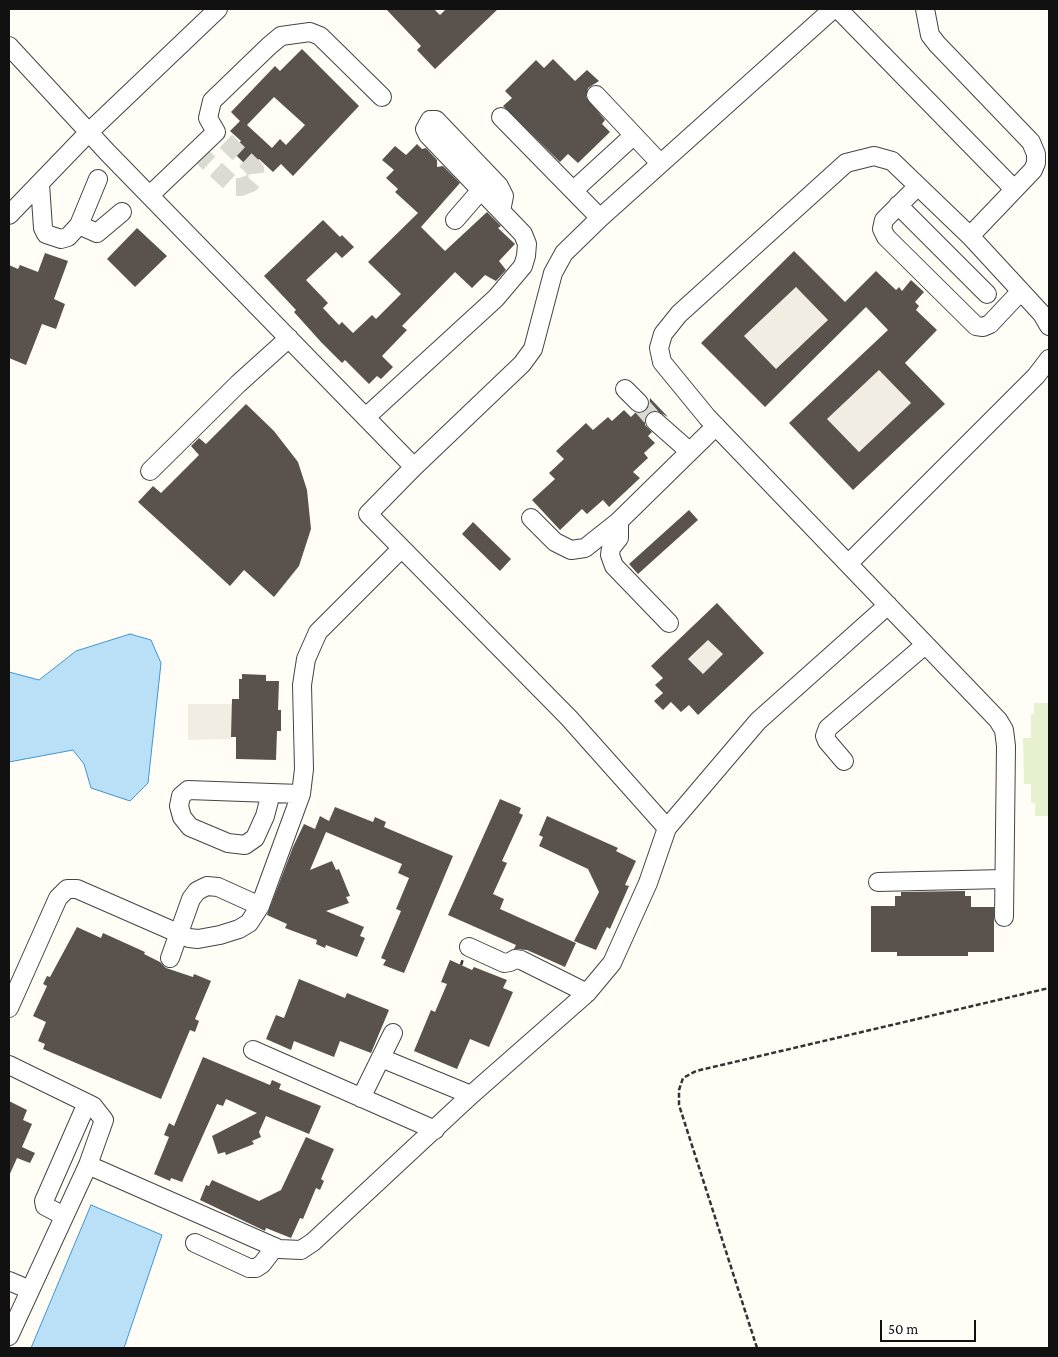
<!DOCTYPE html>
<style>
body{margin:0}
#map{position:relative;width:1058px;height:1357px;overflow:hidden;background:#fffdf5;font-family:"Crimson Pro",serif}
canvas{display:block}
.frame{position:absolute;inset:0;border:10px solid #111;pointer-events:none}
.scale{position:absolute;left:880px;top:1320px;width:96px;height:22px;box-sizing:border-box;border:2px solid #111;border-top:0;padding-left:6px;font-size:15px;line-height:18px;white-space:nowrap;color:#111;-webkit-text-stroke:4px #fff;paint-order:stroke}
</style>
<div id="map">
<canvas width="1058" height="1357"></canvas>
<div class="frame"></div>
<div class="scale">50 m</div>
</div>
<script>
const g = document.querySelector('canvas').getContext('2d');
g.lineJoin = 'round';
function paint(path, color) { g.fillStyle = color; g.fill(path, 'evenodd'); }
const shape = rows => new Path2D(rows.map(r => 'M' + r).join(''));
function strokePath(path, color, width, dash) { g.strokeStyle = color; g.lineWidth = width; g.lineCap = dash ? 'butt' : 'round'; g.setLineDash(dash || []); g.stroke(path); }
const pitch = shape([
 [1034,703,1049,703,1049,816,1035,816,1035,803,1031,803,1031,784,1024,784,1023,738,1031,738,1031,714,1034,714]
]);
const plaza = shape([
 [796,287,828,320,768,377,738,342],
 [879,370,911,403,851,459,821,425],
 [716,632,730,646,695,682,691,678,699,670,693,663,680,668],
 [188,704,232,704,232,739,188,740]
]);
const water = shape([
 [130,634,151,640,161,663,148,783,130,801,91,788,84,764,73,750,9,762,9,672,39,680,76,651,130,634],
 [91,1205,162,1235,124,1348,31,1348,91,1205]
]);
const building = shape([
 [386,9,434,9,440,15,446,9,498,9,435,69,417,50,421,46],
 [302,49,359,106,293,176,281,164,273,172,259,159,256,162,252,157,245,164,236,155,242,148,238,144,241,141,230,131,240,121,231,112,275,66,280,71],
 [274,97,305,125,286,145,280,139,272,148,247,125],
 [553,59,575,81,587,70,599,81,588,88,586,97,605,120,602,124,610,132,578,163,568,154,560,162,503,106,512,98,505,91,536,60,544,68],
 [417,144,422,149,426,148,437,160,437,167,443,166,460,183,421,227,445,251,487,212,501,226,498,228,515,244,499,261,506,270,496,281,485,275,472,288,455,272,402,326,407,330,382,356,393,367,381,379,377,376,369,384,345,360,342,363,321,342,294,312,296,310,264,276,323,220,340,237,342,235,354,247,342,258,336,252,306,280,328,303,323,308,339,325,342,322,353,333,372,315,376,319,401,294,368,262,418,213,395,192,398,189,386,178,394,170,382,160,395,146,406,155],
 [137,228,167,256,135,287,107,259],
 [794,251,845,302,876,271,896,290,899,287,902,291,911,280,924,292,915,302,919,306,916,310,937,330,905,363,945,404,853,490,789,423,888,330,866,307,765,407,701,343],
 [796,287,828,320,776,369,744,336],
 [879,370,911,403,859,452,827,419],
 [45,253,68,261,54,299,65,304,56,329,42,324,26,365,9,358,9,265,18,269,20,265,38,272],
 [650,398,668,417,657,411,651,411,645,418,645,425,652,432,648,436,655,443,644,453,648,458,633,472,640,478,609,507,603,500,587,514,582,509,560,530,532,500,555,479,549,473,564,459,556,451,586,423,593,430,608,417,612,421,624,410,631,417,635,413,642,413,649,406],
 [246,404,274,431,298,462,307,490,311,529,299,566,274,597,244,570,230,586,138,502,153,486,161,493,199,455,191,446,199,438,206,444],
 [689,510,698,520,638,574,629,564],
 [473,522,511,559,500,571,462,534],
 [717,603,764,653,698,715,689,705,681,712,671,702,663,710,654,701,663,693,655,685,663,678,651,666],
 [708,640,723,654,703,674,688,659],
 [242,674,266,675,266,681,279,681,278,710,281,710,281,731,277,731,276,760,236,759,236,737,231,737,232,699,239,699,239,679,242,679],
 [500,799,521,808,519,813,523,815,502,861,507,863,493,894,504,899,500,909,576,943,565,967,527,950,514,949,516,945,448,915],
 [335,807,373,822,375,817,386,822,384,827,453,856,404,973,383,965,386,960,381,958,401,911,396,909,409,878,398,873,402,864,326,832,310,870,332,861,336,870,339,869,350,896,346,897,349,903,326,911,364,927,360,936,365,938,357,957,326,945,325,948,316,944,317,940,285,928,287,924,267,915,293,847,304,824,315,829,320,816,329,821],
 [547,816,618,848,616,851,636,861,625,885,629,886,610,929,607,927,596,950,574,941,599,892,588,869,539,846,543,837,539,835],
 [965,891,965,896,971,896,971,907,994,907,994,952,968,952,968,956,897,956,897,952,871,952,871,906,895,906,895,896,901,896,901,892],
 [77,927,101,938,103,933,145,952,144,954,160,962,166,968,193,977,194,974,211,981,195,1019,199,1021,195,1032,190,1030,161,1099,43,1049,45,1044,38,1041,46,1022,33,1016,47,986,43,984,47,976,50,977],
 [450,960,472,970,474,967,507,980,503,988,513,992,489,1047,470,1039,457,1069,414,1051,431,1010,435,1012,447,984,441,982],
 [299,979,345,998,347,993,389,1010,371,1053,340,1041,334,1057,294,1041,291,1050,266,1039,276,1015,284,1018],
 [203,1057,270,1085,272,1080,281,1084,279,1089,321,1106,309,1134,266,1116,259,1132,261,1137,252,1141,254,1144,226,1155,225,1152,218,1154,212,1136,257,1113,226,1099,223,1106,217,1104,182,1182,171,1178,170,1181,154,1174,169,1137,164,1135,169,1123,174,1126],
 [9,1101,27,1110,23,1120,32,1124,22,1147,35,1153,30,1163,17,1158,9,1176],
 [306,1137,334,1149,321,1179,324,1181,320,1190,316,1188,303,1219,300,1218,291,1238,266,1228,265,1231,200,1200,206,1185,209,1186,212,1180,259,1201,281,1190]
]);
const minorTunnel = shape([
 [196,151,235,187,241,187,251,183,256,177,255,169,216,132],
 [639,403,655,421]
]);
const path = shape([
 [461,965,463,959],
 [757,1348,679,1105,679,1090,683,1078,696,1071,1049,988]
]);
const minor = shape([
 [838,9,1013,188],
 [925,9,930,35,937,44,1031,142,1036,154,1036,163,1033,170,970,236],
 [9,46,108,153,414,467,522,364,533,349,553,273,564,253,600,218,833,9],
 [596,95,660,163],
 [501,117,600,218],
 [40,184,43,228,46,234,61,239,68,237,79,225,98,179],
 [918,186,884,220,882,229,886,237,976,326,983,327,990,324,1021,291],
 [574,190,633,136],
 [150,195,216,132,208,118,212,101,269,46,281,36,310,32,320,36,382,97],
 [898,205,987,294],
 [9,215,89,132,218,9],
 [455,220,481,190],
 [79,225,97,233,122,212],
 [625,389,639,403],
 [366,417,496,298,523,266,526,256,527,244,523,234,428,135,425,129,430,120,436,120,499,186,504,196,501,211],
 [655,421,689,451],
 [414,467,368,514,569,718,667,828],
 [150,471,238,384,289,338],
 [531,518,555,542,571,550,585,548,619,521],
 [848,564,1036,376,1049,359],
 [669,623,614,566,610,555,611,548,619,538,619,521,716,426],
 [844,761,827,741,825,736,828,728,925,645],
 [271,793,265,816,255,838,245,845,228,843,190,827,182,817,179,806,181,796,188,790,271,793,301,794],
 [878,882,1004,879],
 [1004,917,1006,746,1004,730,998,720,707,417,662,362,659,348,663,334,679,314,846,163,874,156,892,161,970,236,1042,314,1049,326],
 [469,947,504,963,510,962,515,959,521,960,587,993],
 [170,958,191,899,197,891,207,886,218,887,260,906],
 [9,1008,58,898,67,889,77,889,189,938,198,939,220,935,239,929,249,923,260,906,301,794,304,769,302,685,306,659,318,632,401,549],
 [253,1050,435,1130],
 [381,1058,471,1095],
 [9,1065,93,1106,104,1120,88,1165,9,1336],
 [361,1098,393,1033],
 [88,1165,279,1249,301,1250,313,1242,471,1095,587,993,612,963,648,883,667,828,758,721,888,605],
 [64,1216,45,1206,44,1201,87,1103],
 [195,1243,249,1268,256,1268,262,1264,275,1247],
 [9,1281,30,1290]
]);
paint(pitch, '#e6f2cf');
paint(plaza, '#f1ede2');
paint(water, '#b9e0f7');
strokePath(water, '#3f96cf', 1);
paint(building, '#5a524d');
strokePath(minorTunnel, '#dbdad3', 18, [18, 9]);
strokePath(minor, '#444', 20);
strokePath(path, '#333', 2.5, [5, 2.5]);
strokePath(minor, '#fff', 18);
</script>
